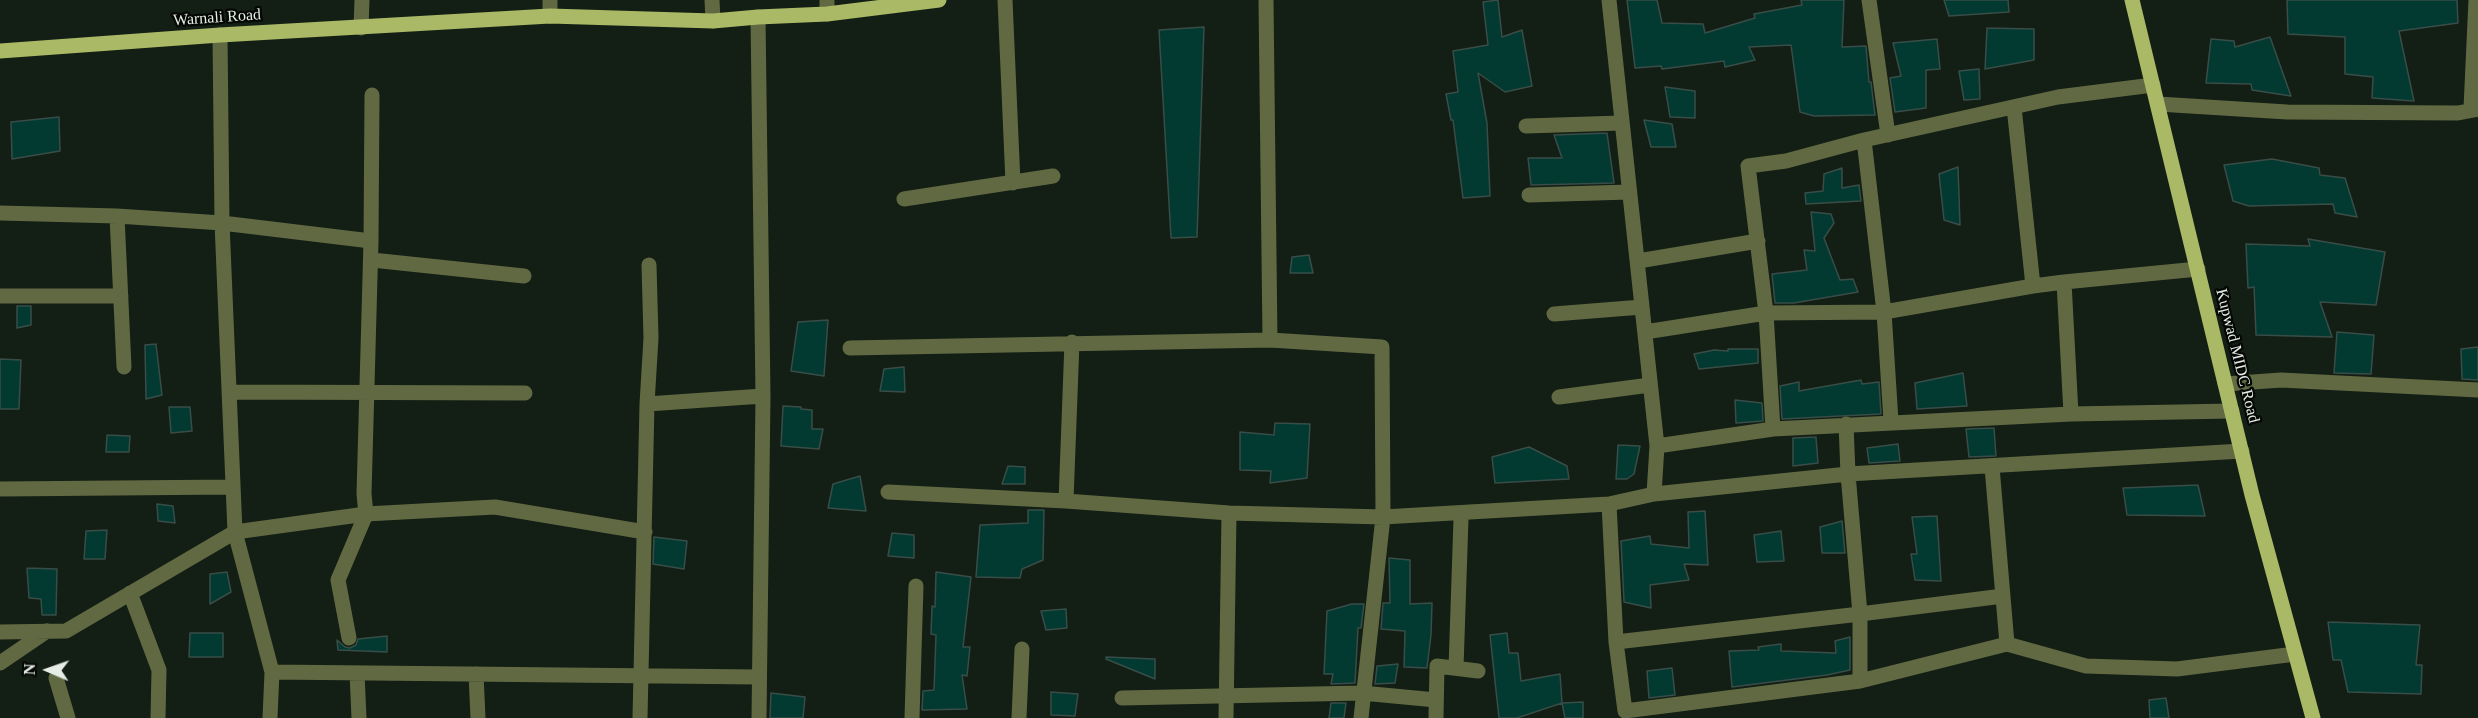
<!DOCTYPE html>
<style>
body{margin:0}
#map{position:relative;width:2478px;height:718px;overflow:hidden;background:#131e14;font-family:"Times New Roman",serif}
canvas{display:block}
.north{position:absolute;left:18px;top:640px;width:60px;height:60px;-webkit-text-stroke:4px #040704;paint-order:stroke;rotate:272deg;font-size:16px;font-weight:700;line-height:24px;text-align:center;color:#e5ede6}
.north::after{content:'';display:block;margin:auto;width:21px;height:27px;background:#e5ede6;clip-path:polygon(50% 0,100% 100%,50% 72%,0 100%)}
</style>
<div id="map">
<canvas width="2478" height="718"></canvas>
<div class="north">N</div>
</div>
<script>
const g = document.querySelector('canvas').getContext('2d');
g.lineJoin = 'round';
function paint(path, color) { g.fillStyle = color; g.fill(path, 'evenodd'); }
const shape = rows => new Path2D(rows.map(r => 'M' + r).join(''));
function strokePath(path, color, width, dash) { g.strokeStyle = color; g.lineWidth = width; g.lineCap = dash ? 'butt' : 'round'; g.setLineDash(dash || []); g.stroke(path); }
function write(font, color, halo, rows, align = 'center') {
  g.font = font + ' "Times New Roman",serif'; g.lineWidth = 4.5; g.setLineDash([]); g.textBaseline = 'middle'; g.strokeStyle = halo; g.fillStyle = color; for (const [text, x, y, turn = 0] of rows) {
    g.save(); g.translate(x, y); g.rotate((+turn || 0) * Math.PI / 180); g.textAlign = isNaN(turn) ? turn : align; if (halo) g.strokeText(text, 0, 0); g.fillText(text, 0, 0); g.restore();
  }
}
const building = shape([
 [1498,0,1502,37,1522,30,1532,86,1505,92,1478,73,1487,123,1490,196,1463,198,1453,120,1451,120,1446,94,1458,92,1453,51,1488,45,1483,2,1498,0],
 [1627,0,1657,0,1662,23,1703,24,1705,33,1755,18,1754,14,1802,5,1801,0,1844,0,1842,47,1866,46,1869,82,1871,82,1875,115,1814,116,1800,112,1791,45,1749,47,1755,60,1725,67,1724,61,1662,69,1661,66,1635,68,1627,0],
 [1944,0,2008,0,2009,12,1949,16,1944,0],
 [2287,0,2457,0,2458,23,2399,31,2414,101,2372,98,2373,77,2345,74,2345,37,2288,34,2287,0],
 [1204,27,1197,237,1171,238,1159,30,1204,27],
 [1987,28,2034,29,2034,60,1985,69,1987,28],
 [2270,37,2291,96,2252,90,2251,84,2206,83,2211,39,2234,41,2235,47,2270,37],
 [1937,39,1940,69,1926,70,1926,108,1895,112,1890,78,1901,76,1893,43,1937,39],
 [1979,69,1980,99,1964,100,1959,71,1979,69],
 [1665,87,1695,91,1695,118,1670,117,1665,87],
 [59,117,60,151,12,159,11,122,59,117],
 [1644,120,1672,124,1676,147,1651,147,1644,120],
 [1607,133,1614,183,1531,185,1528,158,1562,158,1554,135,1607,133],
 [2272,159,2319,168,2320,175,2345,178,2357,217,2335,213,2333,204,2249,206,2233,201,2224,165,2272,159],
 [1958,167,1960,225,1944,220,1939,174,1958,167],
 [1842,168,1842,188,1859,185,1861,201,1806,204,1805,193,1823,191,1824,174,1842,168],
 [1811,212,1831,214,1834,223,1824,238,1840,280,1853,279,1858,292,1794,303,1775,303,1772,274,1807,270,1804,250,1815,251,1811,212],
 [2308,239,2385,252,2376,305,2320,302,2332,337,2256,335,2254,287,2248,288,2246,244,2310,246,2308,239],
 [1309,255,1313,273,1290,273,1292,257,1309,255],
 [17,306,31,306,31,325,17,328,17,306],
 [828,320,824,376,791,371,798,322,828,320],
 [2337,332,2374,335,2371,374,2334,373,2337,332],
 [156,344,162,395,146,399,145,345,156,344],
 [2478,347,2478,380,2462,379,2461,349,2478,347],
 [1728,349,1758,349,1758,363,1699,369,1694,354,1714,350,1728,351,1728,349],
 [0,359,21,360,19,409,0,409,0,359],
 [904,367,905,392,880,391,884,369,904,367],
 [1963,373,1967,406,1917,409,1915,383,1963,373],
 [1861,380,1862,384,1879,382,1881,414,1782,419,1780,386,1799,382,1799,391,1861,380],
 [1735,400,1762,403,1763,421,1736,423,1735,400],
 [783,406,801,407,801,409,812,410,812,429,823,429,819,449,781,446,783,406],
 [169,407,190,407,192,431,171,433,169,407],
 [1275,423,1310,424,1307,478,1270,483,1271,471,1240,470,1240,432,1274,435,1275,423],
 [1994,428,1996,456,1969,457,1966,429,1994,428],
 [107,435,130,436,129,452,106,452,107,435],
 [1816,437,1818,463,1793,466,1793,438,1816,437],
 [1898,444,1900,461,1869,463,1867,448,1898,444],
 [1618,445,1640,446,1634,474,1627,479,1616,479,1618,445],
 [1529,447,1567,466,1569,479,1495,483,1492,457,1529,447],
 [1008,466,1025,467,1025,484,1002,484,1008,466],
 [860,476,866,511,828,508,833,484,860,476],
 [2198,485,2205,516,2127,515,2123,488,2198,485],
 [157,504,173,506,175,523,158,521,157,504],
 [1028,510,1044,510,1043,560,1022,569,1020,578,976,577,980,525,1028,523,1028,510],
 [1705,511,1708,565,1684,564,1689,580,1650,585,1651,608,1624,602,1621,541,1650,536,1651,544,1689,548,1688,512,1705,511],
 [1937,516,1941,581,1915,580,1911,554,1917,554,1912,517,1937,516],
 [1842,521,1845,553,1822,553,1820,527,1842,521],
 [107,530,105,559,84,559,86,531,107,530],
 [1781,531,1784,561,1757,562,1754,535,1781,531],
 [892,533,914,535,914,558,888,556,892,533],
 [654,537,687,541,684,569,653,564,654,537],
 [1389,558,1410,560,1410,604,1432,603,1431,635,1427,668,1404,667,1405,631,1381,629,1383,603,1390,603,1389,558],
 [27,568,57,569,56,615,42,615,41,599,29,598,27,568],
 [227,572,231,592,210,604,210,574,227,572],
 [936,572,971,577,963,647,970,647,967,676,962,675,967,709,922,710,923,691,934,690,936,635,931,634,932,606,935,607,936,572],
 [1352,604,1364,604,1361,628,1358,628,1355,683,1331,684,1333,674,1324,674,1327,611,1352,604],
 [1066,609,1067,628,1046,630,1041,611,1066,609],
 [2328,622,2420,625,2416,665,2422,665,2421,694,2348,692,2341,660,2333,660,2328,622],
 [190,633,223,633,223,657,189,657,190,633],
 [1507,633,1509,653,1518,653,1521,681,1560,674,1562,703,1517,718,1499,718,1490,635,1507,633],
 [387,636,387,652,338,650,337,640,345,647,350,648,356,645,358,639,387,636],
 [1850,637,1850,670,1827,675,1732,687,1729,651,1759,650,1758,647,1781,644,1781,651,1836,653,1835,641,1850,637],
 [1106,657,1155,659,1155,679,1106,659,1106,657],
 [1398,664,1395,683,1375,684,1377,666,1398,664],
 [1672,668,1675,695,1649,698,1647,671,1672,668],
 [1051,692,1078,694,1075,716,1051,715,1051,692],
 [771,693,805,697,803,718,770,718,771,693],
 [2166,698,2169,718,2150,718,2149,700,2166,698],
 [1583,702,1583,718,1565,718,1562,703,1583,702],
 [1331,703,1346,703,1344,718,1329,718,1331,703]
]);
const minor = shape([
 [712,0,713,21],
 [827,0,827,14],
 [1005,0,1013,183],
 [1266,0,1270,340],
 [1609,0,1657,446,1654,494,1609,504,1616,642,1625,711,1860,681],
 [1869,0,1888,135],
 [550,16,550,0],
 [758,17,763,396,759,718],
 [361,28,362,0],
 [220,35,222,223,235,532,366,514,495,507,645,532],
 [2158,104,2287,112,2458,113,2478,109],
 [2014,107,2033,286,2064,282,2071,414,2232,411],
 [2471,108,2476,0],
 [1526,126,1621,123],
 [1529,195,1629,192],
 [904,199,1053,176],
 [0,213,117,216,124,367],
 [117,216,222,223,371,241,364,494,366,514,338,580,349,638],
 [371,241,372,95],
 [372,260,524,276],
 [1638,261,1758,241],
 [2064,282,2198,269],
 [0,296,121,296],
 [1554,314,1642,307],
 [1645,332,1766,313,1884,312,1864,140,2058,97,2153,85],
 [1072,342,1066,501,1229,513,1383,517,1609,504],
 [850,348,1270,340,1382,347,1383,517,1361,718],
 [2225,384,2281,380,2478,390],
 [229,392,525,393],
 [1559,397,1650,385],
 [647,404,763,396],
 [1891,421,1884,312,2033,286],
 [1846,424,1848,474,1860,614,1860,681,2007,644,2086,666,2177,669,2295,654],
 [1773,429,1766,313,1748,166,1786,161,1864,140],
 [1657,446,1773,429,2071,414],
 [1992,467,2007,644],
 [0,489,233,487],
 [888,492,1066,501],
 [1654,494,1848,474,2242,451],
 [130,593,159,670,158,718],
 [0,632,66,631,235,532,272,672,270,718],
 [1616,642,1860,614,2003,596],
 [0,663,47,631],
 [1456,668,1461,519],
 [272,672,759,677],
 [357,673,359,718],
 [476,674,478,718],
 [56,678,68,718],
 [1122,698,1362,693,1436,700],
 [640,718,647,404,651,338,649,265],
 [912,718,916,586],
 [1019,718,1022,649],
 [1226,718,1229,513],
 [1436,718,1437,666,1478,671]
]);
const major = shape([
 [2132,0,2252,495,2313,718],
 [0,51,220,35,550,16,713,21,758,17,827,14,939,0]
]);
const streetNames = [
 ["Warnali Road",217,18,-4],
 ["Kupwad MIDC Road",2237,356,76]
];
paint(building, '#023a31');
strokePath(building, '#394d48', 1.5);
strokePath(minor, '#616942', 15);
strokePath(major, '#a9b965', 15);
write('16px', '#e5ede6', '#040704', streetNames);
</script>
